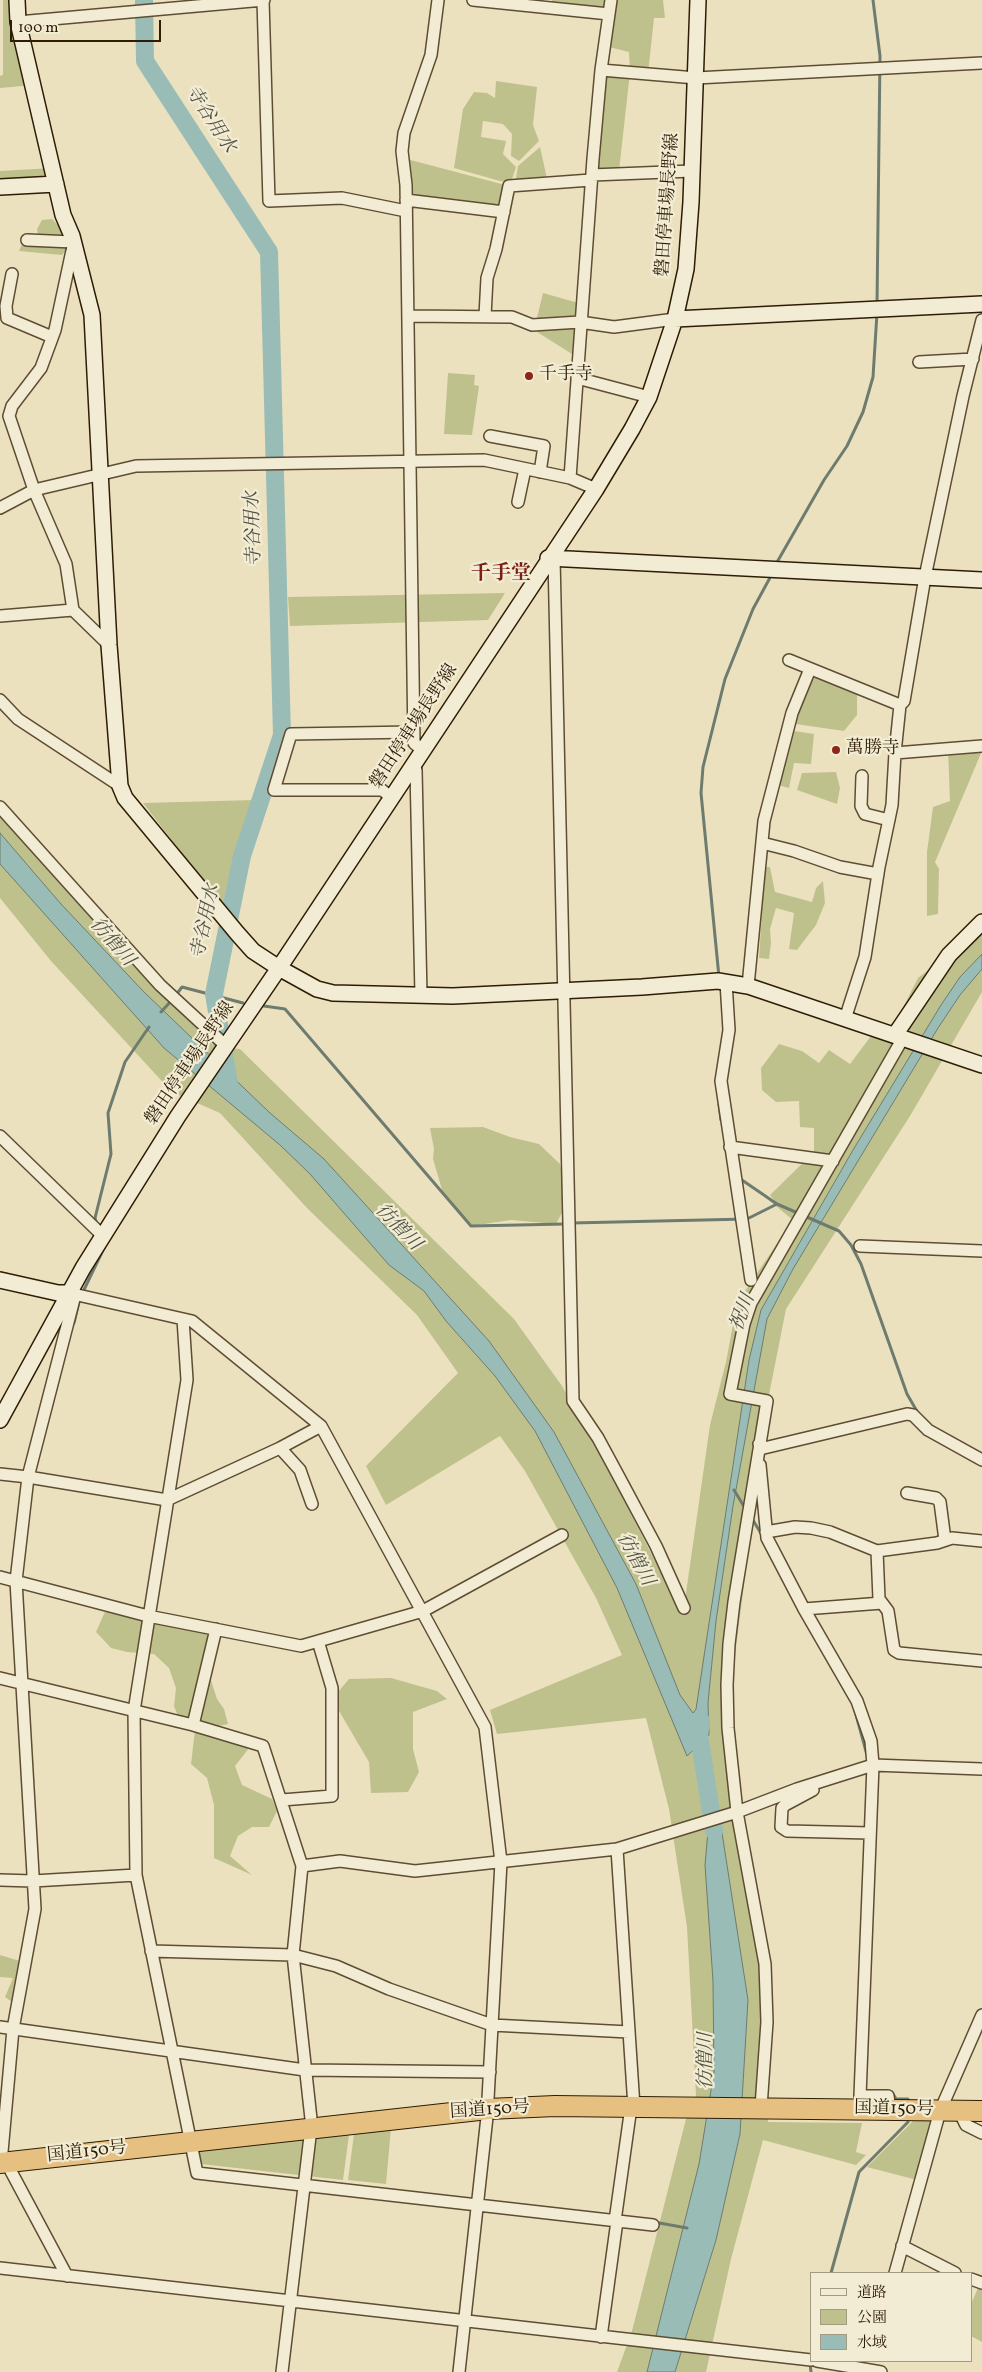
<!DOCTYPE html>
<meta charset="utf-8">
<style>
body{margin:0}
#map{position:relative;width:982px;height:2372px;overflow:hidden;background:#ece1bf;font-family:Vollkorn,"Noto Serif JP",serif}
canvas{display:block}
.legend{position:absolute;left:810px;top:2272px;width:162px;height:90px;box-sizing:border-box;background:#f3ecd5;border:1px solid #a49981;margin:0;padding:6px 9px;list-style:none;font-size:15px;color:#2e1c04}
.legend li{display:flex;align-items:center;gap:10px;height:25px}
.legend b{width:25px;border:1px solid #a49981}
.scale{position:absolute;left:10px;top:20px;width:151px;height:22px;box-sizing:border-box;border:2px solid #2e1c04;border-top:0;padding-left:6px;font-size:15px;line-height:18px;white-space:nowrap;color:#2e1c04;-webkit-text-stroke:4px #f3ecd5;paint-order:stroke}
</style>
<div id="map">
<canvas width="982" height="2372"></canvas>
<ul class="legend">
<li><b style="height:6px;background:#f3ecd5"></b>道路</li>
<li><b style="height:14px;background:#bfc18d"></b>公園</li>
<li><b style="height:14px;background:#99bcb7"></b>水域</li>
</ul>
<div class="scale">100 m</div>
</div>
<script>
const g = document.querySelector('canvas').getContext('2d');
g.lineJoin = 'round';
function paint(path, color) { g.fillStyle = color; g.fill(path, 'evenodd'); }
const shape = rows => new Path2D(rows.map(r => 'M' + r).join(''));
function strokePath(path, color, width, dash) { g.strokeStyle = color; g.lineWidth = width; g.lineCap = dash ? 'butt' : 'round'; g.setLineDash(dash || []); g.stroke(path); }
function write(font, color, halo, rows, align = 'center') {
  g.font = font + ' Vollkorn,"Noto Serif JP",serif'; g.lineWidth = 4.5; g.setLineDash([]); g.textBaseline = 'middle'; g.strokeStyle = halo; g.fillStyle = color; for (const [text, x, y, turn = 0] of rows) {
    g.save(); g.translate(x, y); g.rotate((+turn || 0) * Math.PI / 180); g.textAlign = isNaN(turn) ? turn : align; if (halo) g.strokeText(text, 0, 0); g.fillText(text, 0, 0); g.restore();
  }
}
const green = shape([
 [3,0,17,0,33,85,0,88,0,76,3,75],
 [552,0,663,0,665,18,654,18,648,74,630,72,619,171,592,175,601,70,630,72,629,52,605,46,608,14,551,9],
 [496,81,537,87,533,125,539,141,519,161,511,156,512,134,503,124,483,121,481,137,506,141,503,154,516,167,511,182,500,181,454,168,463,109,474,92,487,93,495,98],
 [540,147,548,183,515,185,518,166],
 [403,158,509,186,504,212,406,200],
 [53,168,56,184,0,187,0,171],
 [52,219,60,227,67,249,62,255,19,251,22,244,39,241,37,229,42,220],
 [543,293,582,304,578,327,578,356,572,354,534,330],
 [448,373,475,375,474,385,479,386,472,435,444,434],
 [505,593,488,620,290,626,288,597],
 [810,669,857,688,857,715,844,731,789,723],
 [787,730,814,734,811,764,794,763,789,788,774,784],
 [948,750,982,751,935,862,939,869,938,914,927,916,927,852,933,807,950,801],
 [836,772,840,788,837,804,797,790,802,773],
 [255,800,223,906,143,803],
 [0,807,106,933,215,1047,240,1049,514,1319,562,1386,605,1463,675,1600,684,1607,710,1425,726,1362,737,1303,793,1220,766,1198,776,1203,770,1195,814,1152,814,1128,800,1127,799,1101,776,1102,762,1090,761,1068,779,1044,802,1051,819,1063,829,1050,850,1064,874,1032,890,1033,918,978,982,928,982,992,910,1116,786,1309,766,1410,725,1735,767,1999,768,2122,862,2123,856,2152,866,2155,856,2165,763,2140,731,2259,706,2372,617,2372,632,2331,686,2119,696,2095,687,1927,669,1809,646,1718,497,1734,490,1710,622,1655,596,1598,525,1471,500,1436,386,1505,366,1466,458,1373,417,1315,307,1208,220,1113,172,1092,51,961,0,898],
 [765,867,770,867,775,892,812,902,816,888,823,881,825,903,816,925,797,950,789,949,794,913,776,908,770,929,771,943,769,959,759,958],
 [483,1127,510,1137,539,1144,560,1164,568,1201,556,1224,511,1220,471,1226,443,1193,433,1159,434,1149,430,1128],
 [108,1605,193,1625,207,1634,207,1668,217,1699,224,1709,228,1724,206,1729,180,1722,174,1706,176,1688,169,1668,154,1654,127,1652,111,1648,96,1632],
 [391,1678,437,1691,447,1699,413,1712,413,1749,419,1772,408,1792,371,1793,369,1762,332,1699,349,1679],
 [195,1730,253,1743,235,1766,242,1785,272,1799,277,1811,269,1827,252,1827,238,1836,230,1856,252,1875,214,1858,214,1805,207,1778,191,1764],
 [0,1955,20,1961,12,2002,5,1997,13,1978,0,1977],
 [913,2121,938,2121,921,2181,867,2167],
 [391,2128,386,2184,348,2180,354,2134],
 [349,2135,343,2180,201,2164,198,2151],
 [978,2288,982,2289,982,2342,971,2336,971,2304]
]);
const water = shape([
 [0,833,61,904,144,992,270,1113,324,1159,489,1341,554,1432,636,1584,680,1695,693,1713,696,1709,749,1360,761,1310,853,1150,941,1005,960,977,982,954,982,969,960,995,938,1028,793,1269,767,1319,733,1506,716,1621,708,1703,709,1735,687,1756,617,1588,535,1431,495,1376,446,1321,424,1291,389,1265,310,1174,280,1145,164,1048,0,864,0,833],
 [713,1775,748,2000,740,2134,716,2240,675,2372,647,2372,699,2164,714,2072,713,1981,705,1865,713,1775]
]);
const stream = shape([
 [873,0,880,56,877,304],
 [776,564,824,480,847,446,863,412,873,377,877,313],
 [719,977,701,793,703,767,725,679,753,609,772,574],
 [176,995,182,987,243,1003],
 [264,1006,285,1009,471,1226,565,1224],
 [161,1012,172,1000],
 [719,1104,721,1120],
 [739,1178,777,1204,839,1231,851,1245,861,1264,907,1394,918,1413],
 [572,1223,747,1219,777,1204],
 [97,1225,95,1218,111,1154,108,1113,125,1062,149,1027],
 [74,1323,80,1298,104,1248],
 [734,1490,745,1508],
 [751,1517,762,1535],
 [855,1711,867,1755],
 [889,2092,892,2092,896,2099,908,2099,908,2104],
 [654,2222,687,2228],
 [831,2273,859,2172,908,2122,908,2118],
 [810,2363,811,2372]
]);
const river = shape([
 [144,0,145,61,269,252,282,735,242,856,214,994,229,1084],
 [701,1721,699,1735,714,1831]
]);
const street = shape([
 [263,0,269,201,342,198,406,211],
 [473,0,609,14],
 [18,22,264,0],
 [601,70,696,78,982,63],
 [592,175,692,171],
 [406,200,504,212],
 [27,240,73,242],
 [73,246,55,330,41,368,12,406,9,416,34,490,66,564,73,610,109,645],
 [12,274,6,306,7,318,52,337],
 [408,316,512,317,532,325,580,322,614,327,675,319],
 [485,316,487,278,496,249,509,186,591,180],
 [919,362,973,359],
 [577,378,649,397],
 [490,436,544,446,540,472],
 [570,478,593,159,601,70,611,0],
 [518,502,525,469],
 [0,508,34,490,136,466,484,460,570,478,596,489],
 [554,558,573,1401,598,1438,618,1475,656,1546,684,1608],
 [0,616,73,610],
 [789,660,900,705],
 [0,700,18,719,120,786],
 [422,750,414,743,406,185,402,151,404,133,431,55,438,0],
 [895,753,900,705,904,701,925,577,963,396,982,320],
 [411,767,416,770,421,995],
 [862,776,861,806,865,814,889,820],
 [391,797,382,790,274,790,291,734,414,732],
 [0,807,160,985,225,1045],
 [762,843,794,851,840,867,878,874],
 [726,982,729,1030,721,1081,751,1280],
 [748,986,764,821,792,713,810,669],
 [845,1019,865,957,879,867,892,805,895,753,982,746],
 [0,1136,103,1236],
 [730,1147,833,1161],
 [860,1246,982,1251],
 [69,1293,192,1321,321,1426,485,1727,501,1862,487,2117,459,2372],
 [183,1319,187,1380,134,1711,136,1875,197,2173,653,2225],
 [759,1444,764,1448,907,1414,913,1415,928,1430,982,1460],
 [280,1448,300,1470,312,1504],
 [760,1465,767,1538,804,1609,857,1701,871,1741,873,1765,860,2096,888,2096,890,2110],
 [0,1474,28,1477,167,1500,280,1448,321,1426],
 [907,1493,936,1498,940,1502,945,1540],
 [766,1532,795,1527,811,1528,830,1532,877,1551,937,1543,952,1538,982,1541],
 [877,1551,879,1599,888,1611,894,1650,899,1653,982,1661],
 [0,1577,148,1616,301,1646,423,1611,562,1535],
 [804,1609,882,1603],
 [0,1678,193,1725,263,1746,302,1866,293,1955,312,2128],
 [193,1725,216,1629],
 [813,1790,785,1805,782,1808,781,1827,787,1831,870,1833],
 [282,1800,332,1796,332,1688,318,1641],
 [617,1849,634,2107],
 [302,1866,340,1861,415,1871,617,1849,737,1812,797,1789,873,1765,982,1769],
 [0,1880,33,1881,136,1875],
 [151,1951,293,1955,336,1966,389,1989,492,2025,629,2032],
 [0,2027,305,2070,490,2072],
 [761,2107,767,2022,765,1964,737,1812,728,1728,727,1685,729,1644,734,1602,767,1401,730,1394,744,1324,751,1303,903,1038],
 [959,2111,966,2125,982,2133],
 [6,2162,67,2276],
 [1,2163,13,2029,35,1909,16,1581,28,1477,75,1295],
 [615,2221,631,2107],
 [902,2246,955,2273],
 [0,2268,811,2360],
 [895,2273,940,2111,982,2015],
 [971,2279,982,2283],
 [601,2337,617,2221],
 [817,2361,881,2372],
 [282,2372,311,2128]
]);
const secondary = shape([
 [17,0,18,22,63,215,72,236,92,315,109,645,120,786,125,798,237,933,253,951,279,968,317,989,333,993,453,996,642,987,718,981,748,986,982,1065],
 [0,187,56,184],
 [675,319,982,304],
 [548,558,982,580],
 [895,1035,949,955,982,922],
 [0,1280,58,1293,69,1293],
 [0,1420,83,1268,178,1116,279,968,596,489,632,429,649,397,675,319,686,269,691,202,698,0]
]);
const highway = shape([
 [0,2163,488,2109,555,2106,982,2111]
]);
const markers = [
 [529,376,5,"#8f2418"],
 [836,750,5,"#8f2418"]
];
const streetNames = [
 ["磐田停車場長野線",669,205,-86],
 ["磐田停車場長野線",415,727,-57],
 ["磐田停車場長野線",191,1064,-56],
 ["国道150号",894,2110,1],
 ["国道150号",490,2111,-4],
 ["国道150号",87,2153,-6]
];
const poiNames = [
 ["千手寺",539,376],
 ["萬勝寺",846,750]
];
const waterNames = [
 ["寺谷用水",209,120,57],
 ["寺谷用水",255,529,-92],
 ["寺谷用水",207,922,-78],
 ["彷僧川",111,943,49],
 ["彷僧川",397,1228,46],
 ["祝川",744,1313,-70],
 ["彷僧川",634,1560,62],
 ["彷僧川",708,2061,-90]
];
const quarterNames = [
 ["千手堂",501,575]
];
paint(green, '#bfc18d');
paint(water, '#99bcb7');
strokePath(water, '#6e7c6f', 1);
strokePath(stream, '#6e7c6f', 3);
strokePath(river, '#99bcb7', 18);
strokePath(street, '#5e4d33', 14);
strokePath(secondary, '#2e1c04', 18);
strokePath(highway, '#2e1c04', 22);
strokePath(street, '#f3ecd5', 11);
strokePath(secondary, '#f3ecd5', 15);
strokePath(highway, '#e6c080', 20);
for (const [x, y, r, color] of markers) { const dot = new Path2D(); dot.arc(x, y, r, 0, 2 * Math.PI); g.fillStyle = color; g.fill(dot); strokePath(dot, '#f3ecd5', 2); }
write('18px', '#2e1c04', '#f3ecd5', streetNames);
write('18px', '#2e1c04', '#f3ecd5', poiNames, 'left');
write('italic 19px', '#535443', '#f3ecd5', waterNames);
write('bold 20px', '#7a1f14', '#f3ecd5', quarterNames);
</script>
